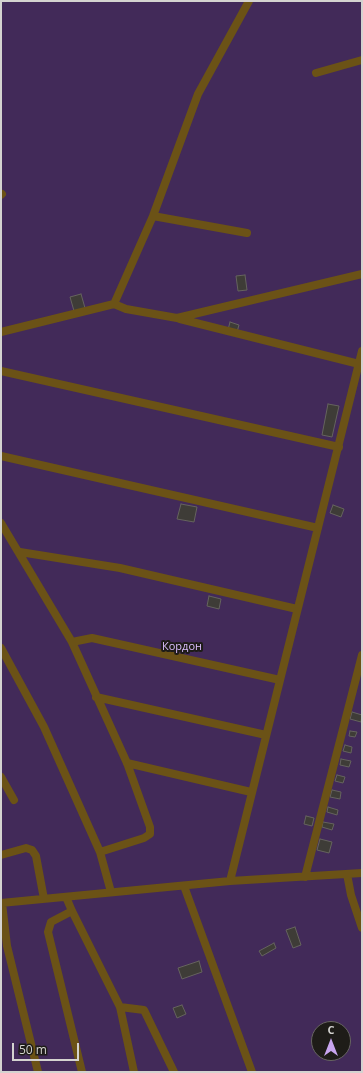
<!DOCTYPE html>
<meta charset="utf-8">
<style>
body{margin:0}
#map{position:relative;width:363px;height:1073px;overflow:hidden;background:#1e1c18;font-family:"Open Sans",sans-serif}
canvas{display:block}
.frame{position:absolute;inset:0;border:2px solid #d4d3d0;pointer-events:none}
.north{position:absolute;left:311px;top:1021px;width:40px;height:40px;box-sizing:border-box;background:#1e1c18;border:1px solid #676562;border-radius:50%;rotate:0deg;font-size:11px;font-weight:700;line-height:16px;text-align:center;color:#d4d3d0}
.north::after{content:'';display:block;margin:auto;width:14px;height:18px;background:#c8a5ef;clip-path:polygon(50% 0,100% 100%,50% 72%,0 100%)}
.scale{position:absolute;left:12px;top:1043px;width:67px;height:18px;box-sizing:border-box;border:2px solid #d4d3d0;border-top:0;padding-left:5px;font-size:12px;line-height:14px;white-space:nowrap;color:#d4d3d0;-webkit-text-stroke:3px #1e1c18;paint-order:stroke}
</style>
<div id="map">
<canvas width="363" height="1073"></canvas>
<div class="frame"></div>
<div class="north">С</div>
<div class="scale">50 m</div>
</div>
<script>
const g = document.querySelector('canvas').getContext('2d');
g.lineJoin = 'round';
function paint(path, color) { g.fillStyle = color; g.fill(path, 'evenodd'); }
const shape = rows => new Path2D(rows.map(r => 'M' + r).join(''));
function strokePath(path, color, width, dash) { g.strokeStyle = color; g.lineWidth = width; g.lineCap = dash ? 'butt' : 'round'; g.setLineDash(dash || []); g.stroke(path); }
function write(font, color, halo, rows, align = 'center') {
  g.font = font + ' "Open Sans",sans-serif'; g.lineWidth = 4; g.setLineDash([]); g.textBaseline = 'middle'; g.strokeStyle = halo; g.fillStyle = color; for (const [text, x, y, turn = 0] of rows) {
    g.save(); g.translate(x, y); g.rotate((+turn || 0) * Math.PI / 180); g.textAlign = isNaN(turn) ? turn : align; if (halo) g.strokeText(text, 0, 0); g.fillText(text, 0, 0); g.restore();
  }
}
const green = shape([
 [1,1,362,1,362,1072,1,1072],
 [319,1029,343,1029,343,1053,319,1053]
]);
const building = shape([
 [245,275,247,290,238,291,236,276,245,275],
 [81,294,85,308,74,311,70,297,81,294],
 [230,322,239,325,237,332,228,330,230,322],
 [328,404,339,406,332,437,322,435,328,404],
 [181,504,197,507,194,522,177,519,181,504],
 [333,505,344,509,341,517,330,513,333,505],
 [209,596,221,599,219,609,207,606,209,596],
 [352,712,362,715,361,722,350,719,352,712],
 [350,731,357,732,355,737,349,736,350,731],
 [345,745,352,747,351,753,343,751,345,745],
 [341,759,351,761,349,767,340,765,341,759],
 [337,775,345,777,343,783,335,781,337,775],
 [332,790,341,792,340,799,330,797,332,790],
 [328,807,338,810,337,815,327,812,328,807],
 [306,816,314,818,312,826,304,824,306,816],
 [323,822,334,824,332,830,322,827,323,822],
 [320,839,332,842,329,853,317,850,320,839],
 [295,927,301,945,293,948,286,930,295,927],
 [274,943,276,948,262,956,259,951,274,943],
 [199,961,202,972,182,979,178,968,199,961],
 [182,1005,186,1014,177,1018,173,1008,182,1005]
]);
const street = shape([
 [316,73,362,60],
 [1,195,2,194],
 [153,216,247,233],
 [114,304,153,216,198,94,249,1],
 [180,319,359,364],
 [1,332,114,304,126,309,177,318,362,274],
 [1,371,339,447],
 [1,456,318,528],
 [1,523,72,642,127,763,150,827,150,834,144,838,100,852],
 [20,552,120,568,297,609],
 [72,642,92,638,280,680],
 [1,648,44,727,100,852,111,892],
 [96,697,266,735],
 [127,763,251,792],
 [1,777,14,800],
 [1,855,26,848,32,850,36,856,44,899],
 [347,874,351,895,362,928],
 [305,877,362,655],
 [230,881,362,351],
 [184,886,252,1072],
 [66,897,72,911,120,1007,134,1072],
 [1,903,230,881,362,873],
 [2,903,7,946,38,1072],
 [72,911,51,922,48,932,82,1072],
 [120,1007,144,1010,174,1072]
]);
const parkNames = [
 ["Кордон",182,647]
];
paint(green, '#422a59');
paint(building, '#3e3c37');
strokePath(building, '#65635e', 1);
strokePath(street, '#6b5216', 8);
write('11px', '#dbbefd', '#1e1c18', parkNames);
</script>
